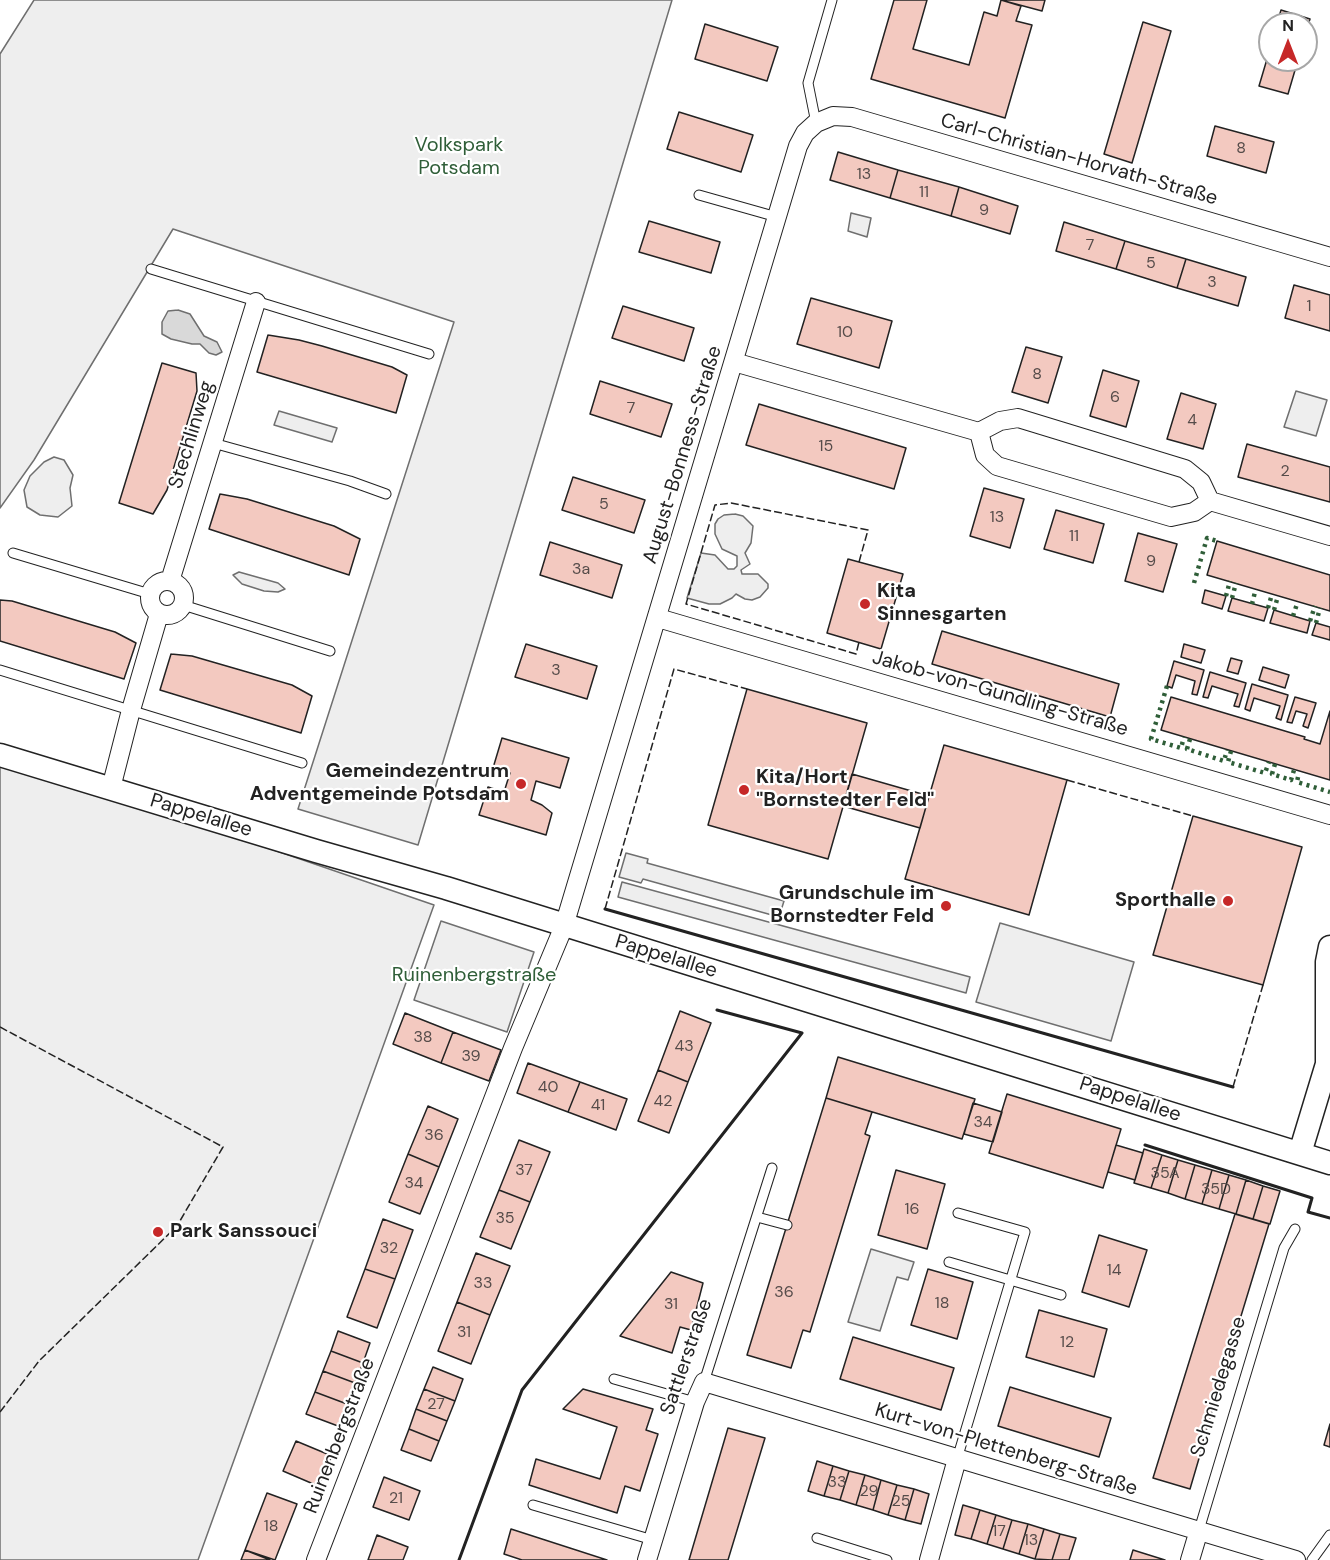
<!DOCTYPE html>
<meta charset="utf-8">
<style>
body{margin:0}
#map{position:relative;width:1330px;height:1560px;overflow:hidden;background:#fff;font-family:"DM Sans",sans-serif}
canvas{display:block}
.north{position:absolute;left:1258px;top:12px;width:60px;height:60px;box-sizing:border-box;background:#fff;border:2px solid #a7a7a7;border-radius:50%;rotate:0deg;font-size:16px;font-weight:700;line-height:24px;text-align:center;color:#222}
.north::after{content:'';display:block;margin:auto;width:21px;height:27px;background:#c62828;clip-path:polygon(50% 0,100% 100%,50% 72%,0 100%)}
</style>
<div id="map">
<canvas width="1330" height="1560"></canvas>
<div class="north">N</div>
</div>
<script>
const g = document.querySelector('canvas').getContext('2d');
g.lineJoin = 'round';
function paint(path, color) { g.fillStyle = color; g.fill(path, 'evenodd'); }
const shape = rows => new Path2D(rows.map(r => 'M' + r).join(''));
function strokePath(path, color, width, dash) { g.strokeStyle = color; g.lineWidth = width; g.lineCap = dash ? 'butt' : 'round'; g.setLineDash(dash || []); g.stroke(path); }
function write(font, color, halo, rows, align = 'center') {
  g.font = font + ' "DM Sans",sans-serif'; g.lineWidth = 4.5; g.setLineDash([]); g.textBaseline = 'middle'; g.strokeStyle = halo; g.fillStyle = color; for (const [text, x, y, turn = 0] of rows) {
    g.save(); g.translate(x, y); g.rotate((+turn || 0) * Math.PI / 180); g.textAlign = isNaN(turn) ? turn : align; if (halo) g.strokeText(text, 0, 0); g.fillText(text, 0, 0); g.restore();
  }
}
const green = shape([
 [34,0,672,0,418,845,298,809,454,322,173,229,34,460,0,508,0,54,34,0],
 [851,213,871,218,867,237,848,231,851,213],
 [1296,391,1327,400,1316,436,1284,427,1296,391],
 [279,411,337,428,332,442,274,425,279,411],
 [54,457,64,460,73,475,70,488,72,506,58,517,40,515,27,507,24,490,30,476,44,462,54,457],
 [735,514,743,516,753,526,751,543,745,553,750,564,741,570,742,574,758,574,768,584,768,588,760,597,752,600,745,599,736,594,732,598,720,604,709,604,687,598,701,553,715,555,728,569,734,569,737,566,737,556,722,549,715,534,715,524,718,519,724,515,735,514],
 [239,572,278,583,285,589,278,592,264,591,242,584,233,575,239,572],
 [0,756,434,905,198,1560,0,1560,0,756],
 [626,853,648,859,647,863,784,901,779,917,643,879,641,883,619,877,626,853],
 [622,882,970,977,966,993,618,897,622,882],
 [441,921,534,952,507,1032,414,1000,441,921],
 [1000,923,1134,962,1111,1041,976,1002,1000,923],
 [871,1249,914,1262,908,1280,897,1277,880,1331,848,1322,871,1249]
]);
const water = shape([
 [178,310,190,314,204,336,217,342,222,352,216,355,209,353,200,344,192,344,171,339,162,334,162,322,168,311,178,310]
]);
const building = shape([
 [894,0,927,0,913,49,969,65,984,12,997,16,1001,0,1021,6,1016,21,1032,25,1005,118,871,79,894,0],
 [1001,0,1045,0,1042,11,1001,0],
 [1281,10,1310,19,1306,31,1306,24,1277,24,1281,10],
 [1143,22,1171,31,1132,163,1104,154,1143,22],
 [705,24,778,47,767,81,695,59,705,24],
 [1270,49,1270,60,1298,60,1288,94,1259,86,1270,49],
 [679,112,753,135,741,172,667,149,679,112],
 [1215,126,1274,142,1266,173,1207,156,1215,126],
 [838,152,898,170,890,198,830,180,838,152],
 [898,170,959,187,951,216,890,198,898,170],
 [959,187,1018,206,1010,234,951,216,959,187],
 [649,221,720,242,711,273,639,252,649,221],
 [1064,222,1125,241,1116,269,1056,251,1064,222],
 [1125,241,1186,259,1177,288,1116,269,1125,241],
 [1186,259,1246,277,1238,306,1177,288,1186,259],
 [1294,285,1330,295,1330,331,1285,318,1294,285],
 [811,298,892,321,879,368,797,344,811,298],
 [623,306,694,328,684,361,612,338,623,306],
 [268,335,299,340,322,346,392,367,407,375,396,413,257,372,268,335],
 [1026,347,1062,357,1048,403,1012,392,1026,347],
 [162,363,196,373,197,391,167,490,153,514,119,503,162,363],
 [1103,370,1139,381,1126,427,1090,416,1103,370],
 [600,381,672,404,661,437,590,414,600,381],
 [1181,393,1216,404,1203,449,1167,439,1181,393],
 [759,404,906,448,894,489,746,445,759,404],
 [1247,444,1330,467,1330,502,1238,477,1247,444],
 [573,477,645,500,634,533,562,510,573,477],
 [984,488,1024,499,1010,548,970,536,984,488],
 [220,494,247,499,334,526,360,539,349,575,209,529,220,494],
 [1056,510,1104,524,1093,563,1044,549,1056,510],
 [1138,533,1177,544,1163,592,1125,581,1138,533],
 [1217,541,1330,575,1330,611,1207,575,1217,541],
 [550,542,622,565,612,598,540,575,550,542],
 [848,559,903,574,881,649,827,633,848,559],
 [1205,590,1226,596,1222,609,1202,603,1205,590],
 [1232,598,1268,608,1264,621,1228,611,1232,598],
 [0,600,12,601,115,632,136,643,124,679,0,641,0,600],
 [1274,610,1310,621,1307,633,1270,623,1274,610],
 [1316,623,1330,627,1330,640,1312,635,1316,623],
 [942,631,1119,684,1110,717,932,664,942,631],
 [526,644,597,666,587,699,515,677,526,644],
 [1184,644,1205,650,1201,663,1181,657,1184,644],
 [171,654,192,656,292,685,312,696,301,733,160,690,171,654],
 [1231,658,1242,661,1238,674,1227,671,1231,658],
 [1174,661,1204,670,1197,695,1192,694,1195,681,1176,675,1172,688,1167,686,1174,661],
 [1263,667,1289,675,1285,688,1259,680,1263,667],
 [1210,672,1246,683,1239,707,1234,706,1238,694,1212,686,1208,698,1203,697,1210,672],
 [1252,684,1288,695,1281,720,1276,718,1280,706,1254,698,1250,711,1245,709,1252,684],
 [747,689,867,723,828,859,708,825,747,689],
 [1171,697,1305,737,1304,739,1320,744,1330,711,1330,780,1161,730,1171,697],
 [1295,697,1316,703,1308,728,1303,726,1307,714,1296,711,1292,723,1287,722,1295,697],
 [502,738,569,758,560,788,536,781,531,800,542,805,552,813,546,835,479,815,488,787,504,792,510,773,493,768,502,738],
 [944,745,1067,780,1029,915,905,879,944,745],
 [852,774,929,796,920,828,843,806,852,774],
 [1193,816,1302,847,1263,985,1153,955,1193,816],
 [680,1011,711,1023,688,1082,658,1070,680,1011],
 [405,1013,453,1032,441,1063,393,1044,405,1013],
 [453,1032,501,1050,489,1081,441,1063,453,1032],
 [838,1057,975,1099,962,1139,826,1098,838,1057],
 [528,1063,580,1082,568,1112,517,1093,528,1063],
 [658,1070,688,1082,669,1133,638,1121,658,1070],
 [580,1082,627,1099,616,1130,568,1112,580,1082],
 [1007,1094,1121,1129,1103,1188,989,1153,1007,1094],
 [826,1098,872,1112,865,1134,870,1136,810,1332,803,1330,791,1368,747,1355,826,1098],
 [973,1103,1002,1112,993,1142,964,1134,973,1103],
 [428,1106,458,1119,439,1167,408,1154,428,1106],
 [519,1140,550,1152,530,1202,499,1190,519,1140],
 [1116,1145,1143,1153,1135,1180,1108,1172,1116,1145],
 [1144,1149,1162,1155,1151,1188,1134,1183,1144,1149],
 [408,1154,439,1167,420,1214,389,1202,408,1154],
 [1162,1155,1178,1160,1168,1193,1151,1188,1162,1155],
 [1178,1160,1195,1165,1185,1199,1168,1193,1178,1160],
 [1195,1165,1212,1170,1202,1204,1185,1199,1195,1165],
 [896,1170,945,1184,927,1249,878,1235,896,1170],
 [1212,1170,1229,1175,1219,1209,1202,1204,1212,1170],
 [1229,1175,1246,1180,1236,1214,1219,1209,1229,1175],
 [1246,1180,1263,1186,1253,1219,1236,1214,1246,1180],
 [1263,1186,1280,1191,1270,1224,1253,1219,1263,1186],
 [499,1190,530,1202,511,1249,480,1237,499,1190],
 [1235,1214,1269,1224,1199,1454,1200,1455,1190,1489,1153,1478,1235,1214],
 [383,1219,413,1230,395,1279,365,1269,383,1219],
 [1099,1235,1147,1250,1129,1307,1082,1292,1099,1235],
 [476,1253,510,1266,490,1315,457,1302,476,1253],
 [365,1269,395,1279,377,1328,347,1317,365,1269],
 [928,1269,973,1282,957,1339,911,1325,928,1269],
 [671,1272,703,1283,691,1330,680,1327,672,1353,620,1336,671,1272],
 [457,1302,490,1315,471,1364,438,1351,457,1302],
 [1039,1310,1107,1329,1094,1377,1026,1357,1039,1310],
 [338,1331,370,1343,363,1363,331,1351,338,1331],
 [853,1337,954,1368,941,1410,840,1379,853,1337],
 [331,1351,363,1363,355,1383,323,1371,331,1351],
 [433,1367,463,1379,455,1401,424,1389,433,1367],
 [323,1371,355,1383,347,1404,315,1392,323,1371],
 [1010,1387,1111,1418,1099,1457,998,1426,1010,1387],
 [424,1389,455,1401,447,1421,416,1409,424,1389],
 [583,1389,653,1409,646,1430,658,1434,640,1491,625,1486,617,1513,529,1485,536,1459,600,1479,617,1427,563,1409,583,1389],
 [315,1392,347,1404,338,1426,306,1414,315,1392],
 [416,1409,447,1421,439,1441,409,1429,416,1409],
 [1330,1424,1330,1447,1324,1445,1330,1424],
 [728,1428,765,1438,728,1560,689,1560,728,1428],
 [409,1429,439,1441,431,1461,401,1450,409,1429],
 [296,1441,332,1456,318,1486,283,1471,296,1441],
 [817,1461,833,1466,824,1496,808,1491,817,1461],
 [833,1466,849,1471,840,1500,824,1496,833,1466],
 [849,1471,865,1475,856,1505,840,1500,849,1471],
 [865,1475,881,1480,873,1510,856,1505,865,1475],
 [384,1477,420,1491,409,1520,373,1507,384,1477],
 [881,1480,897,1485,888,1515,873,1510,881,1480],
 [897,1485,914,1489,905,1520,888,1515,897,1485],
 [914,1489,929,1494,921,1524,905,1520,914,1489],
 [267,1493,297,1504,275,1560,245,1550,267,1493],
 [963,1505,980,1510,971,1539,955,1535,963,1505],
 [980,1510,996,1515,987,1544,971,1539,980,1510],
 [996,1515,1012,1520,1003,1549,987,1544,996,1515],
 [1012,1520,1028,1524,1019,1554,1003,1549,1012,1520],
 [1028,1524,1044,1529,1035,1559,1019,1554,1028,1524],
 [511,1529,607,1560,522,1560,504,1554,511,1529],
 [1044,1529,1060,1534,1052,1560,1035,1559,1044,1529],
 [1060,1534,1076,1538,1069,1560,1052,1560,1060,1534],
 [377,1535,408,1547,403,1560,368,1560,377,1535],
 [245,1550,270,1560,241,1560,245,1550],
 [1133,1550,1165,1560,1130,1560,1133,1550]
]);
const service = shape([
 [816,123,808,83,832,0],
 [699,195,777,217],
 [151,269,429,354],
 [213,443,350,481,386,494],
 [13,553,150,594],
 [183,605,330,651],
 [0,670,302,763],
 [757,1217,787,1225],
 [949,1262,1061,1295],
 [614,1379,695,1402],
 [704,1382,772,1168],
 [957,1459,1025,1232,958,1213],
 [533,1505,653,1540],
 [1199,1530,1284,1248,1295,1229],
 [817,1538,887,1560],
 [1312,1560,1330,1535]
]);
const minor = shape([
 [734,362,979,432,1000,421,1018,418,1185,469,1201,482,1210,501,1330,536],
 [979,432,985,455,997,466,1171,517,1194,512,1210,501],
 '150 598a17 17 0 1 1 34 0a17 17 0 1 1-34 0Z',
 [170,581,256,302],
 [658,618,1330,815],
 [111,788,131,710,159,614],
 [316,1560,513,1048,564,926,778,213,798,146,805,133,816,123,833,116,852,117,1330,257],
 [647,1560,695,1402,704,1382,1296,1560],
 [929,1560,957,1459],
 [1190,1560,1199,1530]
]);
const tertiary = shape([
 [0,755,316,851,446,888,1330,1163],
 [1300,1153,1327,1064,1327,962,1330,947]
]);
const hedge = shape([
 [1194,583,1207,538,1217,541],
 [1226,596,1230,581],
 [1232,598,1236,583],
 [1252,604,1255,592],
 [1268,608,1272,594],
 [1274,610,1278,596],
 [1293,616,1297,604],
 [1310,621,1315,606],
 [1316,623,1320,608],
 [1167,686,1151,739,1181,748,1184,737],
 [1190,739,1187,749,1224,761,1227,750],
 [1231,751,1228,762,1265,773,1269,762],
 [1275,764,1272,774,1291,780,1294,770],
 [1298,777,1297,782,1330,792]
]);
const fence = shape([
 [859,562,868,530,731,503,715,505,686,604,856,654,859,642],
 [1067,780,1193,816],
 [605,909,674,669,747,689],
 [0,1027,223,1147,177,1226,39,1361,0,1412],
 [1233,1087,1263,985]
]);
const wall = shape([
 [605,909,1233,1087],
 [1145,1145,1312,1198,1308,1212,1330,1218],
 [459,1560,522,1390,802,1033,717,1010]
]);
const markers = [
 [865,604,6,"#c62828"],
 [521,784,6,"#c62828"],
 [744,790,6,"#c62828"],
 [1228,901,6,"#c62828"],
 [946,906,6,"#c62828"],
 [158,1232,6,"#c62828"]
];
const numberNames = [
 ["8",1241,149],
 ["13",864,175],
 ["11",924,193],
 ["9",984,211],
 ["7",1090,246],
 ["5",1151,264],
 ["3",1212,283],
 ["1",1309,307],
 ["10",845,333],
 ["8",1037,375],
 ["6",1115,398],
 ["7",631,409],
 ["4",1192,421],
 ["15",826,447],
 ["2",1285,472],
 ["5",604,505],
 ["13",997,518],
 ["11",1074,537],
 ["9",1151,562],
 ["3a",581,570],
 ["3",556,671],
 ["38",423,1038],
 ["43",684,1047],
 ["39",471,1057],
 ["40",548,1088],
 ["42",663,1102],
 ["41",598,1106],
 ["34",983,1123],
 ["36",434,1136],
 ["37",524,1171],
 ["35A",1165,1174],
 ["34",414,1184],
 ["35D",1216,1190],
 ["16",912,1210],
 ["35",505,1219],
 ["32",389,1249],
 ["14",1114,1271],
 ["33",483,1284],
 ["36",784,1293],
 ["18",942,1304],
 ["31",671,1305],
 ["31",464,1333],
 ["12",1067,1343],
 ["27",436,1405],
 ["33",837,1483],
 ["29",869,1492],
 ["21",396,1499],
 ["25",901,1502],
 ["18",271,1527],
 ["17",999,1532],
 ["13",1031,1541]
];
const parkNames = [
 ["Volkspark",459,146],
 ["Potsdam",459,169],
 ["Ruinenbergstraße",474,976]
];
const streetNames = [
 ["Carl-Christian-Horvath-Straße",1079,160,16],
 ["Stechlinweg",192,435,-73],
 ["August-Bonness-Straße",683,455,-73],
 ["Jakob-von-Gundling-Straße",1000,694,16],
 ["Pappelallee",201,816,17],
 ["Pappelallee",666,957,17],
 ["Pappelallee",1130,1100,18],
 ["Sattlerstraße",687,1357,-71],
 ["Schmiedegasse",1219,1387,-73],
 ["Ruinenbergstraße",340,1436,-69],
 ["Kurt-von-Plettenberg-Straße",1006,1450,17]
];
const poiNames = [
 ["Kita",877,592],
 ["Sinnesgarten",877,615],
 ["Gemeindezentrum",509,772,"right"],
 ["Adventgemeinde Potsdam",509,795,"right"],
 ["Kita/Hort",756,778],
 ["\"Bornstedter Feld\"",756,801],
 ["Grundschule im",934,894,"right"],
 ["Bornstedter Feld",934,917,"right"],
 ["Sporthalle",1216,901,"right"],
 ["Park Sanssouci",170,1232]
];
paint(green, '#eee');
strokePath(green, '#6f6f6f', 1.5);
paint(water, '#d9d9d9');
strokePath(water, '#6f6f6f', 1.5);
paint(building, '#f3c9c0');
strokePath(building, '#222', 1.5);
strokePath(service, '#222', 11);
strokePath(minor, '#222', 20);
strokePath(tertiary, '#222', 25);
strokePath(service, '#fff', 9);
strokePath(minor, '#fff', 18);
strokePath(tertiary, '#fff', 22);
strokePath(hedge, '#2f5e38', 4.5, [3, 4.5]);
strokePath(fence, '#222', 1.5, [8, 3]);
strokePath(wall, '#222', 3);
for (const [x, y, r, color] of markers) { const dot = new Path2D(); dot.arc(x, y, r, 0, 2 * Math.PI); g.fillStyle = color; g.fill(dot); strokePath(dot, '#fff', 2); }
write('16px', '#564c4a', null, numberNames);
write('20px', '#2f5e38', '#fff', parkNames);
write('20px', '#222', '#fff', streetNames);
write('bold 20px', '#222', '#fff', poiNames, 'left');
</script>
